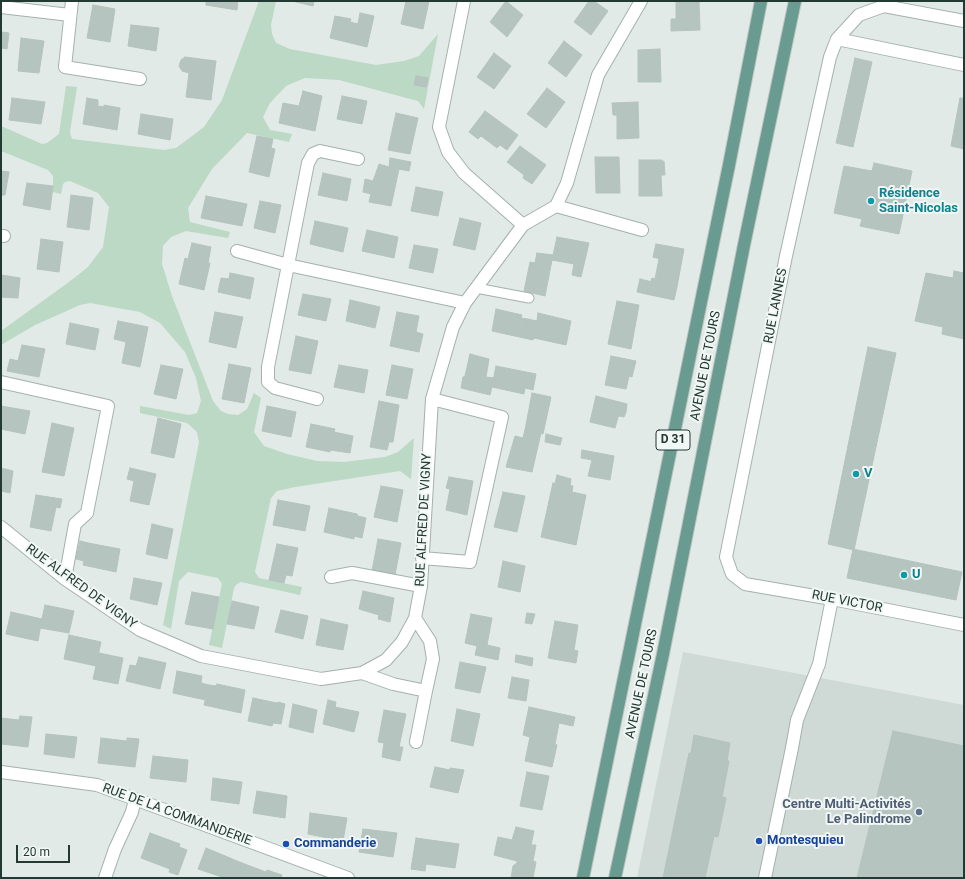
<!DOCTYPE html>
<meta charset="utf-8">
<style>
body{margin:0}
#map{position:relative;width:965px;height:879px;overflow:hidden;background:#e1eae6;font-family:Roboto,sans-serif}
canvas{display:block}
.frame{position:absolute;inset:0;border:2px solid #233934;pointer-events:none}
.scale{position:absolute;left:16px;top:845px;width:54px;height:18px;box-sizing:border-box;border:2px solid #233934;border-top:0;padding-left:5px;font-size:12px;line-height:14px;white-space:nowrap;color:#233934;-webkit-text-stroke:3px #f1f7f4;paint-order:stroke}
</style>
<div id="map">
<canvas width="965" height="879"></canvas>
<div class="frame"></div>
<div class="scale">20 m</div>
</div>
<script>
const g = document.querySelector('canvas').getContext('2d');
g.lineJoin = 'round';
function paint(path, color) { g.fillStyle = color; g.fill(path, 'evenodd'); }
const shape = rows => new Path2D(rows.map(r => 'M' + r).join(''));
function strokePath(path, color, width, dash) { g.strokeStyle = color; g.lineWidth = width; g.lineCap = dash ? 'butt' : 'round'; g.setLineDash(dash || []); g.stroke(path); }
function write(font, color, halo, rows, align = 'center') {
  g.font = font + ' Roboto,sans-serif'; g.lineWidth = 4; g.setLineDash([]); g.textBaseline = 'middle'; g.strokeStyle = halo; g.fillStyle = color; for (const [text, x, y, turn = 0] of rows) {
    g.save(); g.translate(x, y); g.rotate((+turn || 0) * Math.PI / 180); g.textAlign = isNaN(turn) ? turn : align; if (halo) g.strokeText(text, 0, 0); g.fillText(text, 0, 0); g.restore();
  }
}
const built = shape([
 [683,652,964,705,964,878,637,878]
]);
const green = shape([
 [259,1,276,1,271,25,272,34,276,43,290,49,376,65,404,61,419,56,438,34,424,109,418,101,339,80,305,78,286,86,270,103,263,117,270,130,292,134,289,142,247,133,212,169,188,208,190,222,230,232,228,238,186,231,171,237,163,246,162,264,172,296,213,401,221,411,228,414,238,415,247,409,254,393,261,398,254,432,264,446,287,454,317,461,344,462,385,457,398,452,414,438,411,479,400,471,295,487,277,491,271,498,255,572,259,578,302,587,300,595,241,582,237,584,234,588,222,648,209,645,222,584,218,578,188,572,179,581,171,629,163,625,199,442,197,432,187,423,140,413,140,406,189,415,197,413,201,401,196,378,185,352,160,323,140,312,90,303,80,305,35,325,1,345,1,331,69,282,88,267,103,247,109,207,98,193,70,181,65,182,63,184,61,194,53,192,53,176,48,170,1,151,1,126,42,144,47,143,59,134,66,86,77,87,70,132,72,139,164,150,176,148,204,127,222,100]
]);
const building = shape([
 [206,1,238,1,237,10,206,5,206,1],
 [292,1,314,1,313,6,292,1],
 [406,1,429,1,423,29,401,24,406,1],
 [506,1,523,15,507,37,490,22,506,1],
 [589,1,594,1,608,11,591,35,574,22,589,1],
 [676,1,699,1,700,30,671,31,671,19,676,19,676,1],
 [93,5,115,9,110,42,87,38,93,5],
 [360,13,374,16,367,47,330,38,335,16,351,19,350,22,358,24,360,13],
 [131,25,159,28,156,51,128,46,131,25],
 [1,32,9,33,7,49,1,48,1,32],
 [21,38,44,41,39,73,18,71,21,38],
 [564,41,582,55,566,77,548,63,564,41],
 [660,49,661,82,638,82,638,50,660,49],
 [494,53,511,66,494,89,477,77,494,53],
 [185,57,216,61,211,100,186,97,189,73,182,71,179,66,181,60,185,57],
 [855,58,872,62,853,147,836,143,855,58],
 [416,76,428,78,426,87,414,85,416,76],
 [547,88,565,102,546,128,527,114,547,88],
 [303,91,322,96,315,131,279,123,283,103,299,106,303,91],
 [342,96,367,101,362,124,337,119,342,96],
 [12,98,45,102,41,124,9,120,12,98],
 [87,98,98,100,98,106,104,107,104,105,120,108,117,130,83,124,87,98],
 [960,98,964,98,964,149,951,146,960,98],
 [638,102,639,138,617,139,617,115,613,115,612,103,638,102],
 [485,111,518,135,507,150,500,145,497,148,481,136,478,139,469,132,485,111],
 [396,113,418,118,410,154,388,150,396,113],
 [141,114,173,119,170,140,138,134,141,114],
 [257,136,273,139,271,148,275,149,269,177,249,172,257,136],
 [520,146,546,165,532,184,523,178,524,175,507,162,520,146],
 [595,157,619,157,620,193,596,193,595,157],
 [390,158,411,162,409,171,399,169,391,206,369,202,371,194,363,192,365,179,373,181,379,164,389,167,390,158],
 [639,160,662,160,662,162,664,161,665,175,661,175,662,196,639,196,639,160],
 [874,163,912,171,899,234,860,226,862,219,834,213,844,166,872,171,874,163],
 [1,171,9,172,5,195,1,195,1,171],
 [323,173,351,179,347,201,318,195,323,173],
 [27,183,53,186,50,210,23,205,27,183],
 [416,187,443,192,438,216,411,211,416,187],
 [71,195,93,198,89,230,67,227,71,195],
 [206,196,247,204,242,226,201,218,206,196],
 [260,201,281,205,275,233,254,228,260,201],
 [460,218,481,223,475,250,453,245,460,218],
 [315,221,348,228,343,252,310,244,315,221],
 [367,230,398,237,394,258,362,251,367,230],
 [557,237,589,243,581,277,572,275,574,264,552,260,557,237],
 [41,239,63,242,59,272,37,269,41,239],
 [192,243,211,247,208,263,210,263,204,290,179,284,185,258,188,259,192,243],
 [656,244,684,249,677,287,659,283,664,260,653,257,656,244],
 [414,245,438,249,433,273,409,268,414,245],
 [537,253,553,255,545,296,524,291,530,262,535,263,537,253],
 [659,259,664,260,659,283,651,281,652,278,655,279,659,259],
 [954,271,964,273,964,339,942,334,943,327,915,321,926,273,953,278,954,271],
 [230,273,254,278,250,299,218,292,221,278,229,279,230,273],
 [1,275,20,278,18,298,1,297,1,275],
 [640,279,648,281,646,294,637,292,640,279],
 [648,281,677,287,674,300,646,294,648,281],
 [303,294,331,299,326,321,298,315,303,294],
 [350,300,380,307,375,328,346,321,350,300],
 [617,301,639,305,631,349,608,344,617,301],
 [496,309,522,315,521,318,528,319,524,338,492,331,496,309],
 [215,312,243,317,236,348,209,342,215,312],
 [397,312,419,316,416,332,423,334,419,352,390,346,397,312],
 [538,313,571,321,566,345,534,338,533,340,524,338,528,319,537,321,538,313],
 [118,321,148,327,140,367,122,363,126,342,114,339,118,321],
 [70,323,99,329,95,350,66,344,70,323],
 [296,336,318,341,311,374,289,370,296,336],
 [22,345,45,349,39,377,7,371,10,359,18,361,22,345],
 [868,347,896,353,854,550,828,544,868,347],
 [470,354,489,359,486,377,494,378,490,395,461,388,463,377,465,376,470,354],
 [611,356,636,361,632,377,629,376,626,389,605,385,611,356],
 [229,364,251,368,244,403,222,399,229,364],
 [161,365,183,369,176,399,154,394,161,365],
 [339,365,368,370,364,393,334,387,339,365],
 [392,365,413,369,407,399,386,395,392,365],
 [496,366,536,374,533,390,525,388,524,394,492,387,496,366],
 [532,393,551,397,543,434,525,430,532,393],
 [596,396,627,404,626,412,620,410,615,428,590,422,596,396],
 [379,401,399,405,393,442,389,442,387,450,370,447,379,401],
 [1,406,30,411,25,434,1,429,1,406],
 [267,406,296,412,291,437,262,431,267,406],
 [620,410,626,412,624,417,619,416,620,410],
 [158,418,181,424,174,458,151,453,158,418],
 [52,423,74,428,64,476,42,472,52,423],
 [311,424,335,429,334,432,353,436,350,453,330,450,330,452,306,447,311,424],
 [525,430,541,433,532,472,506,467,515,436,523,438,525,430],
 [546,434,562,438,560,445,545,442,546,434],
 [582,450,614,456,610,480,588,476,592,460,581,458,582,450],
 [1,468,13,471,10,493,1,491,1,468],
 [130,468,156,474,149,505,130,501,134,481,127,479,130,468],
 [557,475,571,479,570,486,555,484,557,475],
 [449,477,473,481,467,515,446,510,450,489,446,488,449,477],
 [553,483,573,486,572,492,586,495,576,545,541,537,553,483],
 [381,486,403,490,397,522,374,517,381,486],
 [503,492,525,496,517,532,494,527,503,492],
 [36,495,62,499,60,508,56,507,51,531,30,527,36,495],
 [278,500,310,506,305,531,273,525,278,500],
 [329,508,357,514,358,516,366,518,362,538,354,536,354,539,324,532,329,508],
 [152,524,173,529,167,559,146,554,152,524],
 [378,539,401,543,395,575,372,571,378,539],
 [80,541,88,543,84,561,76,559,80,541],
 [88,543,120,549,116,572,83,565,88,543],
 [277,544,298,548,292,576,286,575,284,583,269,580,277,544],
 [853,549,962,572,956,600,847,578,853,549],
 [503,561,525,566,520,592,498,587,503,561],
 [134,578,162,583,157,605,130,599,134,578],
 [363,591,394,598,390,622,378,619,379,615,359,609,363,591],
 [192,592,219,597,213,629,185,624,192,592],
 [232,601,259,607,254,629,227,624,232,601],
 [45,605,74,611,69,633,40,628,45,605],
 [281,610,308,616,303,639,275,632,281,610],
 [11,612,42,619,38,641,6,634,11,612],
 [527,613,535,614,532,624,525,623,527,613],
 [471,614,492,618,487,645,500,648,498,660,475,655,477,646,465,643,471,614],
 [321,619,348,625,343,650,316,645,321,619],
 [555,621,578,625,574,650,578,651,576,663,548,658,555,621],
 [69,635,101,642,96,666,64,659,69,635],
 [99,653,123,658,118,684,93,679,99,653],
 [516,655,533,658,532,666,515,662,516,655],
 [139,657,166,663,160,689,126,681,130,665,136,666,139,657],
 [460,662,486,667,480,693,455,688,460,662],
 [177,671,202,676,201,683,209,685,206,700,173,693,177,671],
 [512,677,529,680,526,701,508,698,512,677],
 [217,684,245,690,241,713,204,705,209,685,216,686,217,684],
 [253,698,277,703,278,702,285,704,281,724,273,723,272,726,248,721,253,698],
 [328,700,336,702,335,707,359,712,354,732,323,724,328,700],
 [293,704,317,710,313,733,289,727,293,704],
 [529,707,575,717,573,726,559,723,555,744,557,745,552,767,525,761,530,737,523,735,529,707],
 [457,709,480,714,473,746,451,741,457,709],
 [384,710,406,714,399,747,403,747,400,761,382,757,384,743,378,742,384,710],
 [20,716,32,717,28,747,1,744,1,718,19,720,20,716],
 [893,731,964,746,964,878,857,878,893,731],
 [46,734,77,737,74,758,44,754,46,734],
 [694,735,730,743,727,761,729,761,722,797,726,798,718,837,714,836,705,878,663,878,689,753,691,753,694,735],
 [101,738,127,741,127,738,139,739,135,767,98,763,101,738],
 [153,756,188,760,186,782,150,778,153,756],
 [435,767,450,770,450,768,464,770,458,793,430,787,435,767],
 [527,772,549,776,542,810,520,806,527,772],
 [213,778,242,782,239,804,211,800,213,778],
 [257,791,287,796,285,818,253,813,257,791],
 [310,813,347,818,343,841,308,834,310,813],
 [516,827,534,831,531,845,536,845,533,861,536,862,533,878,511,878,513,866,517,863,517,861,494,855,498,837,512,840,516,827],
 [363,829,397,833,393,857,359,852,363,829],
 [150,833,180,844,179,847,187,850,178,875,169,872,170,869,141,858,150,833],
 [416,838,459,844,455,868,426,864,425,871,411,869,416,838],
 [206,848,242,863,236,878,225,878,198,869,206,848],
 [242,863,266,872,267,870,282,875,281,878,236,878,242,863]
]);
const lane = shape([
 [476,288,529,298]
]);
const street = shape([
 [72,1,65,67,140,79],
 [464,1,439,127,448,152,464,173,523,225],
 [1,7,70,15],
 [964,21,884,6,859,15,837,39,830,57,786,256,726,557,732,574,745,584,832,599,964,625],
 [837,39,964,65],
 [556,206,642,230],
 [1,236,4,236],
 [237,251,288,265,465,303],
 [1,382,108,406,87,513,75,524,65,579],
 [317,399,275,388,268,382,268,367,308,163,313,154,320,151,358,159],
 [1,527,65,579,140,630,201,656,321,679,362,673,386,660,402,642,415,618,421,586,432,399,453,327,465,303,523,225,556,206,567,183,598,75,641,1],
 [422,558,470,562,502,417,432,399],
 [331,577,352,573,421,586],
 [362,673,393,684,426,691,433,659,430,641,415,618],
 [416,742,426,691],
 [1,772,97,785,348,878],
 [105,878,115,849,132,812,135,799],
 [765,878,792,748,797,720,819,664,832,599]
]);
const primary = shape([
 [583,878,729,165,761,1],
 [615,878,663,654,744,245,795,1]
]);
const markers = [
 [871,201,4,"#0f9aa8"],
 [856,474,4,"#0f9aa8"],
 [904,575,4,"#0f9aa8"],
 [919,812,4,"#5c6f8a"],
 [759,841,4,"#1a4fb4"],
 [286,844,4,"#1a4fb4"]
];
const shields = [
 [673,440,34]
];
const shieldNames = [
 ["D 31",673,440]
];
const cultureNames = [
 ["Résidence",879,194],
 ["Saint-Nicolas",879,209],
 ["V",864,474],
 ["U",912,575]
];
const streetNames = [
 ["RUE LANNES",776,306,-79],
 ["AVENUE DE TOURS",706,366,-79],
 ["RUE ALFRED DE VIGNY",424,520,-87],
 ["RUE ALFRED DE VIGNY",81,587,36],
 ["RUE VICTOR",847,602,11],
 ["AVENUE DE TOURS",642,684,-78],
 ["RUE DE LA COMMANDERIE",177,815,20]
];
const serviceNames = [
 ["Centre Multi-Activités",911,805],
 ["Le Palindrome",911,820]
];
const transitNames = [
 ["Montesquieu",767,841],
 ["Commanderie",294,844]
];
paint(built, '#cfd9d5');
paint(green, '#bbd9c4');
paint(building, '#b6c4bf');
strokePath(building, '#b4c3bd', 1);
strokePath(lane, '#a4b1ad', 11);
strokePath(street, '#a4b1ad', 14);
strokePath(primary, '#bdc4c2', 14);
strokePath(lane, '#fff', 9);
strokePath(street, '#fff', 12);
strokePath(primary, '#699b90', 12);
for (const [x, y, r, color] of markers) { const dot = new Path2D(); dot.arc(x, y, r, 0, 2 * Math.PI); g.fillStyle = color; g.fill(dot); strokePath(dot, '#f1f7f4', 1.5); }
for (const [x, y, w] of shields) { const box = new Path2D(); box.roundRect(x - w / 2, y - 10, w, 20, 3); g.fillStyle = '#f1f7f4'; g.fill(box); strokePath(box, '#233934', 1); }
write('bold 12px', '#233934', null, shieldNames);
write('bold 13px', '#0d838f', '#f1f7f4', cultureNames, 'left');
write('13px', '#233934', '#f1f7f4', streetNames);
write('bold 13px', '#4e5e75', '#f1f7f4', serviceNames, 'right');
write('bold 13px', '#164399', '#f1f7f4', transitNames, 'left');
</script>
